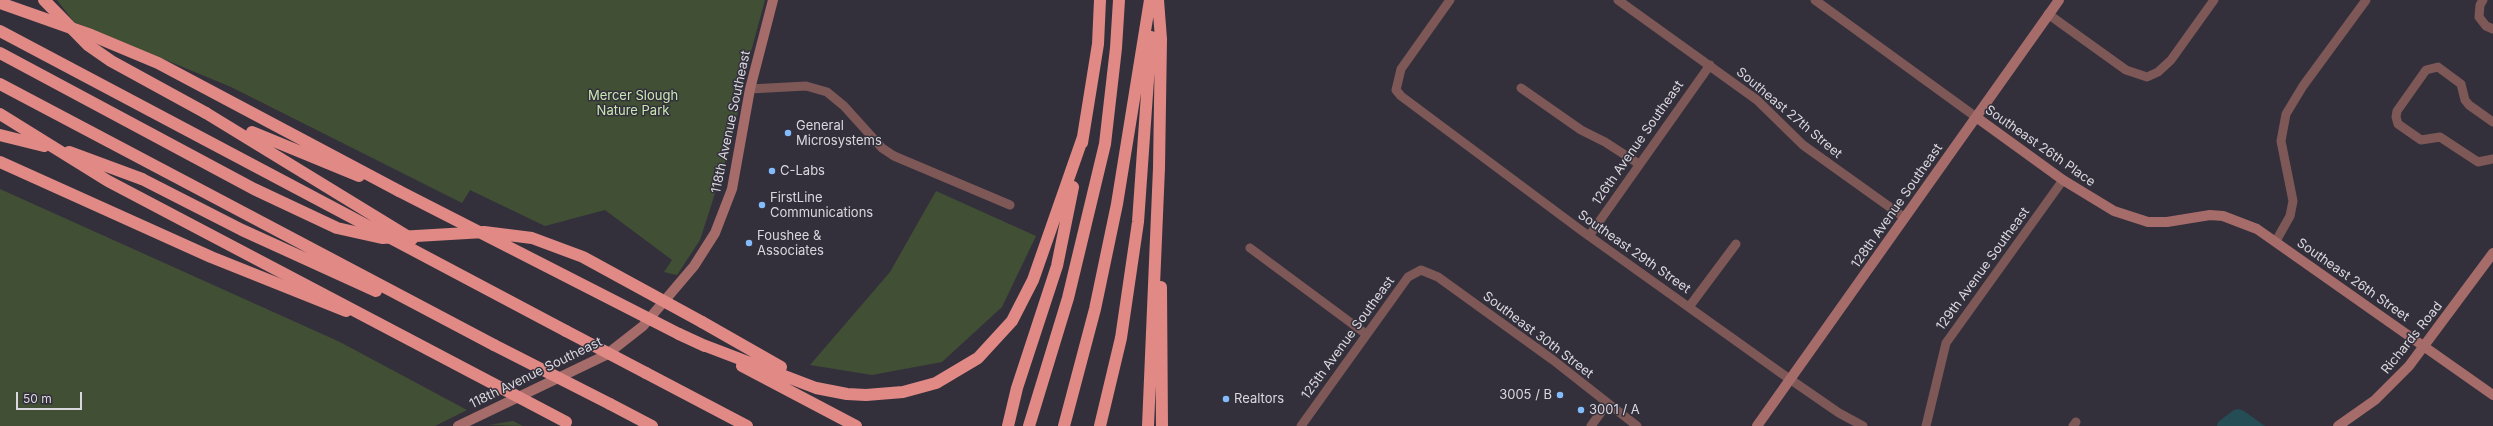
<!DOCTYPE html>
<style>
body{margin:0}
#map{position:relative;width:2493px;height:426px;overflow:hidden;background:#33303c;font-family:Inter,sans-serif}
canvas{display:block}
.scale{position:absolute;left:16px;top:392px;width:66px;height:18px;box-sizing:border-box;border:2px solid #dad8df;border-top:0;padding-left:5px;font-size:12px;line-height:14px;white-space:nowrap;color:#dad8df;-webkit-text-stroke:3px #33303c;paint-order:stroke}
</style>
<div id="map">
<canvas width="2493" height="426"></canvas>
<div class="scale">50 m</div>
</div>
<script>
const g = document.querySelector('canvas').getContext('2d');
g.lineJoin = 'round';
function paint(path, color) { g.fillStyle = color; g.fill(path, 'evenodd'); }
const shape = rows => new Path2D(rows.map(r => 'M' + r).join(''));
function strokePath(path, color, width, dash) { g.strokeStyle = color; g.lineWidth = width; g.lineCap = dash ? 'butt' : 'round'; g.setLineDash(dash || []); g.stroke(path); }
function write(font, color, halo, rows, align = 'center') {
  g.font = font + ' Inter,sans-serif'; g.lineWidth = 3; g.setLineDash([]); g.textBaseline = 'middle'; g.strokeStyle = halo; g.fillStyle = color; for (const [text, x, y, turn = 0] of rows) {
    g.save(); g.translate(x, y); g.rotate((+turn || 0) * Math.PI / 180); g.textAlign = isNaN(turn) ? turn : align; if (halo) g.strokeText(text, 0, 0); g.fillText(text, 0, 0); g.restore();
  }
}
const green = shape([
 [57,0,765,0,740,92,738,112,728,153,700,240,677,275,664,272,672,260,605,210,545,226,470,190,462,203,231,87,74,22],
 [0,189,340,342,467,410,435,426,0,426],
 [936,191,1036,236,1002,307,942,362,872,375,810,365,890,272],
 [513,421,523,426,489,425]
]);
const water = shape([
 [2239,409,2244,411,2265,426,2217,426,2218,422,2234,410]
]);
const street = shape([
 [1450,0,1401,69,1396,90,1401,96,1582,231,1781,373,1839,413,1863,426],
 [1618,0,1757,100,1803,145,1905,218],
 [1815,0,1976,117],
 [2483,0,2480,5,2479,17,2486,26,2493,29],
 [2048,14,2126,70,2147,77,2158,72,2171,60,2214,0],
 [1521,88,1581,130,1605,142,1639,164],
 [750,89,806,86,827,92,844,106,882,148,894,156,1010,205],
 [2493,122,2469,105,2465,100,2461,84,2438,67,2426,70,2397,111,2396,117,2398,124,2421,140,2440,137,2478,162,2493,159],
 [1589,236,1710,65],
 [2276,241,2290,216,2293,201,2281,141,2286,114,2303,86,2366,0],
 [1250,248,1366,334],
 [1689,307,1736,244],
 [1301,426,1408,277,1421,270,1438,277,1553,360,1637,426],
 [1591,426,1607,404],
 [1926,426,1946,343,2063,180],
 [2073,426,2076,422]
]);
const secondary = shape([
 [1976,117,2063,180,2114,211,2148,222,2167,222,2210,215,2223,216,2257,229,2493,395],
 [458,426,606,355,643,326,694,266,715,233,732,189,750,89,773,0],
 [1757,426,2059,0],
 [2338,426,2375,400,2409,366,2493,253]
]);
const highway = shape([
 [0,3,91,35,158,63,399,191],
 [0,31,566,331],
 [0,84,494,345],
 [206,113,412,239],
 [252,132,359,176],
 [1082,143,1098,44,1100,0],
 [0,162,211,257,346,311],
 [142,179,242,230,376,291],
 [1161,287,1162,426],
 [702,322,781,367],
 [679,334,705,346],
 [698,343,816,388,847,394,866,395,903,392,936,383,978,358,1012,321,1033,280,1083,137],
 [742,366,856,426],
 [646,373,747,426],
 [610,404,652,426],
 [1008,426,1017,388,1057,266,1073,187],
 [1029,426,1068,298,1105,144,1116,48,1119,0],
 [1064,426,1095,309,1117,204,1150,0],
 [1100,426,1121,338,1138,222,1151,37],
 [1148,426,1159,168,1161,39,1158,0]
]);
const highwayBridge = shape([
 [44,0,88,45,111,61,206,113],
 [0,53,254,189,337,228,382,238,484,232,532,238,583,257,702,322],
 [0,114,108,181,566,422],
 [0,135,44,146],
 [69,152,142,179],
 [399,191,679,334],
 [566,331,646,373],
 [494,345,610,404]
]);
const markers = [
 [788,133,4,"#84bcfb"],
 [772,171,4,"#84bcfb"],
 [762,205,4,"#84bcfb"],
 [749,243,4,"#84bcfb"],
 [1560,395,4,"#84bcfb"],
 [1226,399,4,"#84bcfb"],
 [1581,410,4,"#84bcfb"]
];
const parkNames = [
 ["Mercer Slough",633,96],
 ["Nature Park",633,111]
];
const streetNames = [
 ["Southeast 27th Street",1789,113,40],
 ["118th Avenue Southeast",731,122,-78],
 ["126th Avenue Southeast",1638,143,-55],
 ["Southeast 26th Place",2040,146,35],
 ["128th Avenue Southeast",1897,206,-55],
 ["Southeast 29th Street",1634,252,35],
 ["129th Avenue Southeast",1983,269,-54],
 ["Southeast 26th Street",2353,280,35],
 ["Southeast 30th Street",1538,335,37],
 ["125th Avenue Southeast",1348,338,-54],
 ["Richards Road",2412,338,-51],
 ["118th Avenue Southeast",536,373,-26]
];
const poiNames = [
 ["General",796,126],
 ["Microsystems",796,141],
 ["C-Labs",780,171],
 ["FirstLine",770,198],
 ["Communications",770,213],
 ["Foushee &",757,236],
 ["Associates",757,251],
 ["3005 / B",1552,395,"right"],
 ["Realtors",1234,399],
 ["3001 / A",1589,410]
];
paint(green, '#414f34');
paint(water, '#244d55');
strokePath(street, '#7d5856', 9);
strokePath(secondary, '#a56c6a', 10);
strokePath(highway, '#e08985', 12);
strokePath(highwayBridge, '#e08985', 12);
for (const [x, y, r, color] of markers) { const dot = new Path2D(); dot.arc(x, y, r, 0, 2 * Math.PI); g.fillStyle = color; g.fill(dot); strokePath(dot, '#33303c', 1.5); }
write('13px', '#cae8b2', '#33303c', parkNames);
write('13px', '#dad8df', '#33303c', streetNames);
write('13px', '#dad8df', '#33303c', poiNames, 'left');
</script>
